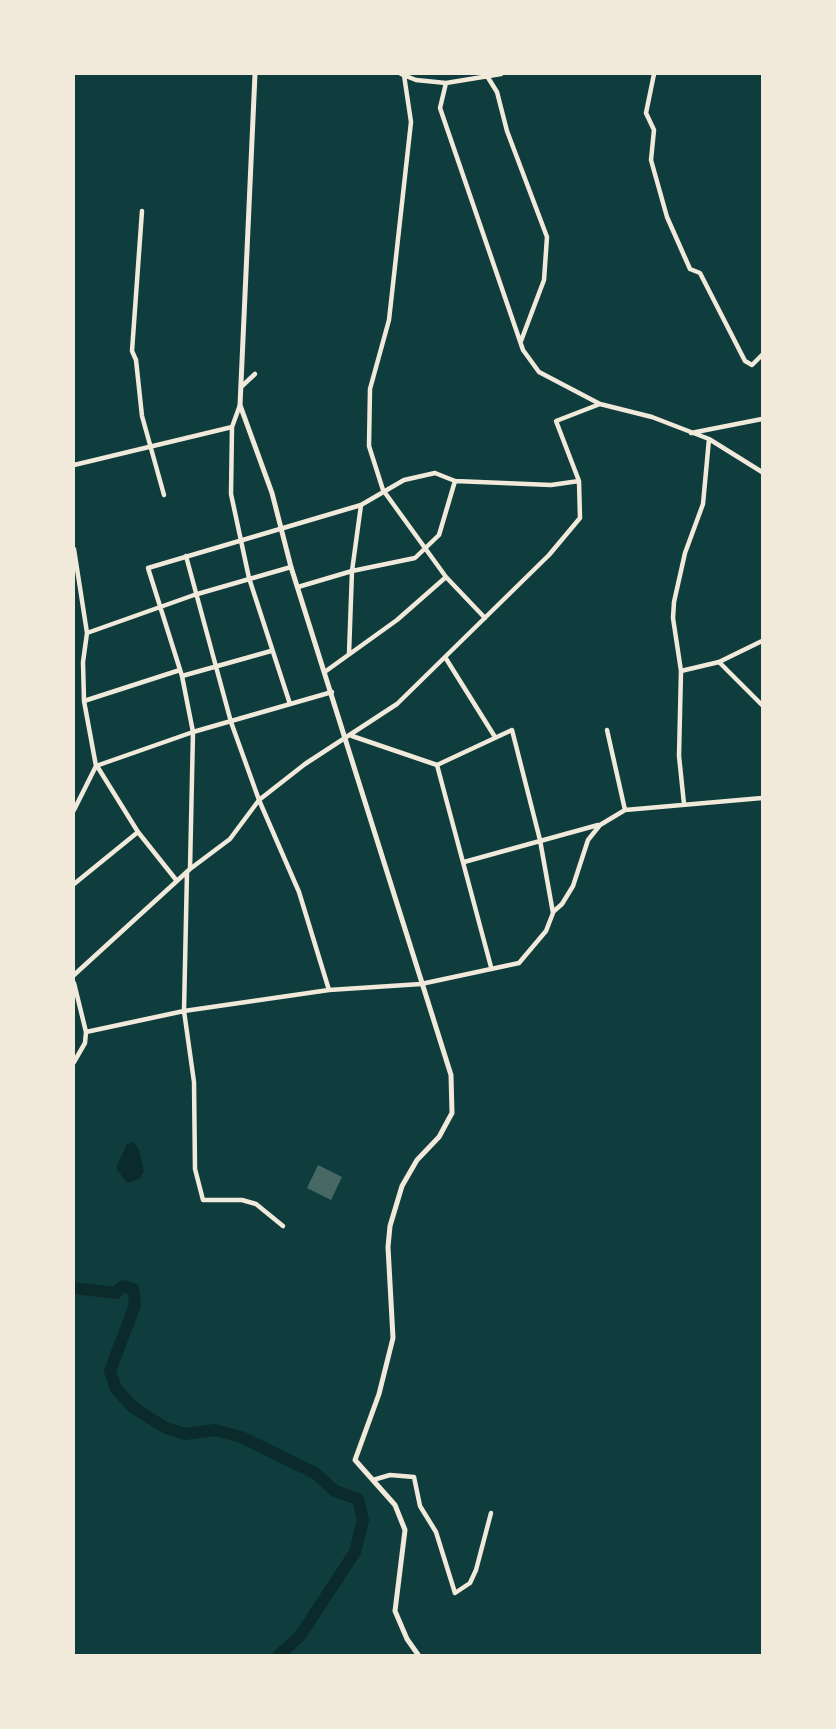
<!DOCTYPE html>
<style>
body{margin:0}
#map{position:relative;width:836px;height:1729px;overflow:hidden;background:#0f3d3e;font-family:"Fira Sans",sans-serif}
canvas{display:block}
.frame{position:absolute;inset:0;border:75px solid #f1e9da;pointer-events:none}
</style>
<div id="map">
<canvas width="836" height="1729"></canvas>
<div class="frame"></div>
</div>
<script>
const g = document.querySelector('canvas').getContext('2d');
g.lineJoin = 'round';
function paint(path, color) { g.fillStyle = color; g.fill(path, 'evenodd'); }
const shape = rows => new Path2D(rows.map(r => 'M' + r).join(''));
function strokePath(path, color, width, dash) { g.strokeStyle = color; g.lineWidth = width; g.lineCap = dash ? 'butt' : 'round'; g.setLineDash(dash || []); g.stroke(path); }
const water = shape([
 [133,1142,139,1149,144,1171,139,1179,127,1183,116,1168,127,1144]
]);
const river = shape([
 [74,1288,116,1293,123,1286,133,1289,135,1305,110,1371,116,1389,134,1408,166,1428,185,1434,215,1430,241,1437,315,1473,335,1491,358,1499,363,1520,355,1552,300,1636,278,1656]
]);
const building = shape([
 [318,1165,342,1177,331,1200,307,1188]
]);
const minor = shape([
 [401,74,416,80,446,83,501,74],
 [654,74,646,113,654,130,651,160,667,217,690,269,700,273,745,361,752,365,762,355],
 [404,75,411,122,389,320,370,389,369,446,383,490,446,577,485,618],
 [487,76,497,92,507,131,547,237,544,280,521,341],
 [446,83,440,108,523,350,539,372,600,404,652,417,709,439,762,472],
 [142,211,132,351,136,360,142,416,164,495],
 [241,387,255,374],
 [240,405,232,427,231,494,249,578,290,704],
 [691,433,762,419],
 [74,465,232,427],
 [74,549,87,633,83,662,84,701,96,766,74,810],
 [186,556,231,722,259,800,299,892,329,990],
 [298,587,352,571,415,558,439,535,455,481],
 [87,633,194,595,291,567],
 [349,654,352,571,361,505],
 [445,657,495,737],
 [719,662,762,705],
 [326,671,397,620,446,577],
 [681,671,719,662,762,641],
 [182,676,271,651],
 [84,701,180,670],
 [607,730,625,810],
 [437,765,491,967],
 [96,766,193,732,332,692],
 [97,766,138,832,177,881],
 [684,804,679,756,681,671,673,618,674,602,685,553,703,504,709,439],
 [464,862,598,825],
 [190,869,193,732,182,676,148,568,361,505,404,480,435,473,455,481,551,485,579,481],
 [187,872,184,1011,194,1082,195,1169,203,1200,242,1200,256,1204,283,1226],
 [74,884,138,832],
 [553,912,562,904,573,886,588,840,600,825,625,810,762,798],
 [74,975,190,869,230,839,259,800,305,764,397,704,549,555,580,518,579,481,556,421,600,404],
 [74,983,86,1032,85,1043,74,1062],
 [86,1032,184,1011,329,990,421,984,519,963,546,931,553,913,540,840,512,730,437,765,352,736],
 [373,1480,390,1475,414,1477,420,1506,436,1532,455,1593,470,1583,476,1570,491,1513]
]);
const tertiary = shape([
 [255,74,240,405,272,493,291,567,451,1075,452,1113,439,1137,417,1160,402,1186,390,1226,388,1247,393,1338,379,1394,355,1460,395,1505,405,1530,395,1611,407,1639,419,1656]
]);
paint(water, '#0a2a2b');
strokePath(river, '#0a2a2b', 12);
paint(building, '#486865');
strokePath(minor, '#f1e9da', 4.5);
strokePath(tertiary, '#f1e9da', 5);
</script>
